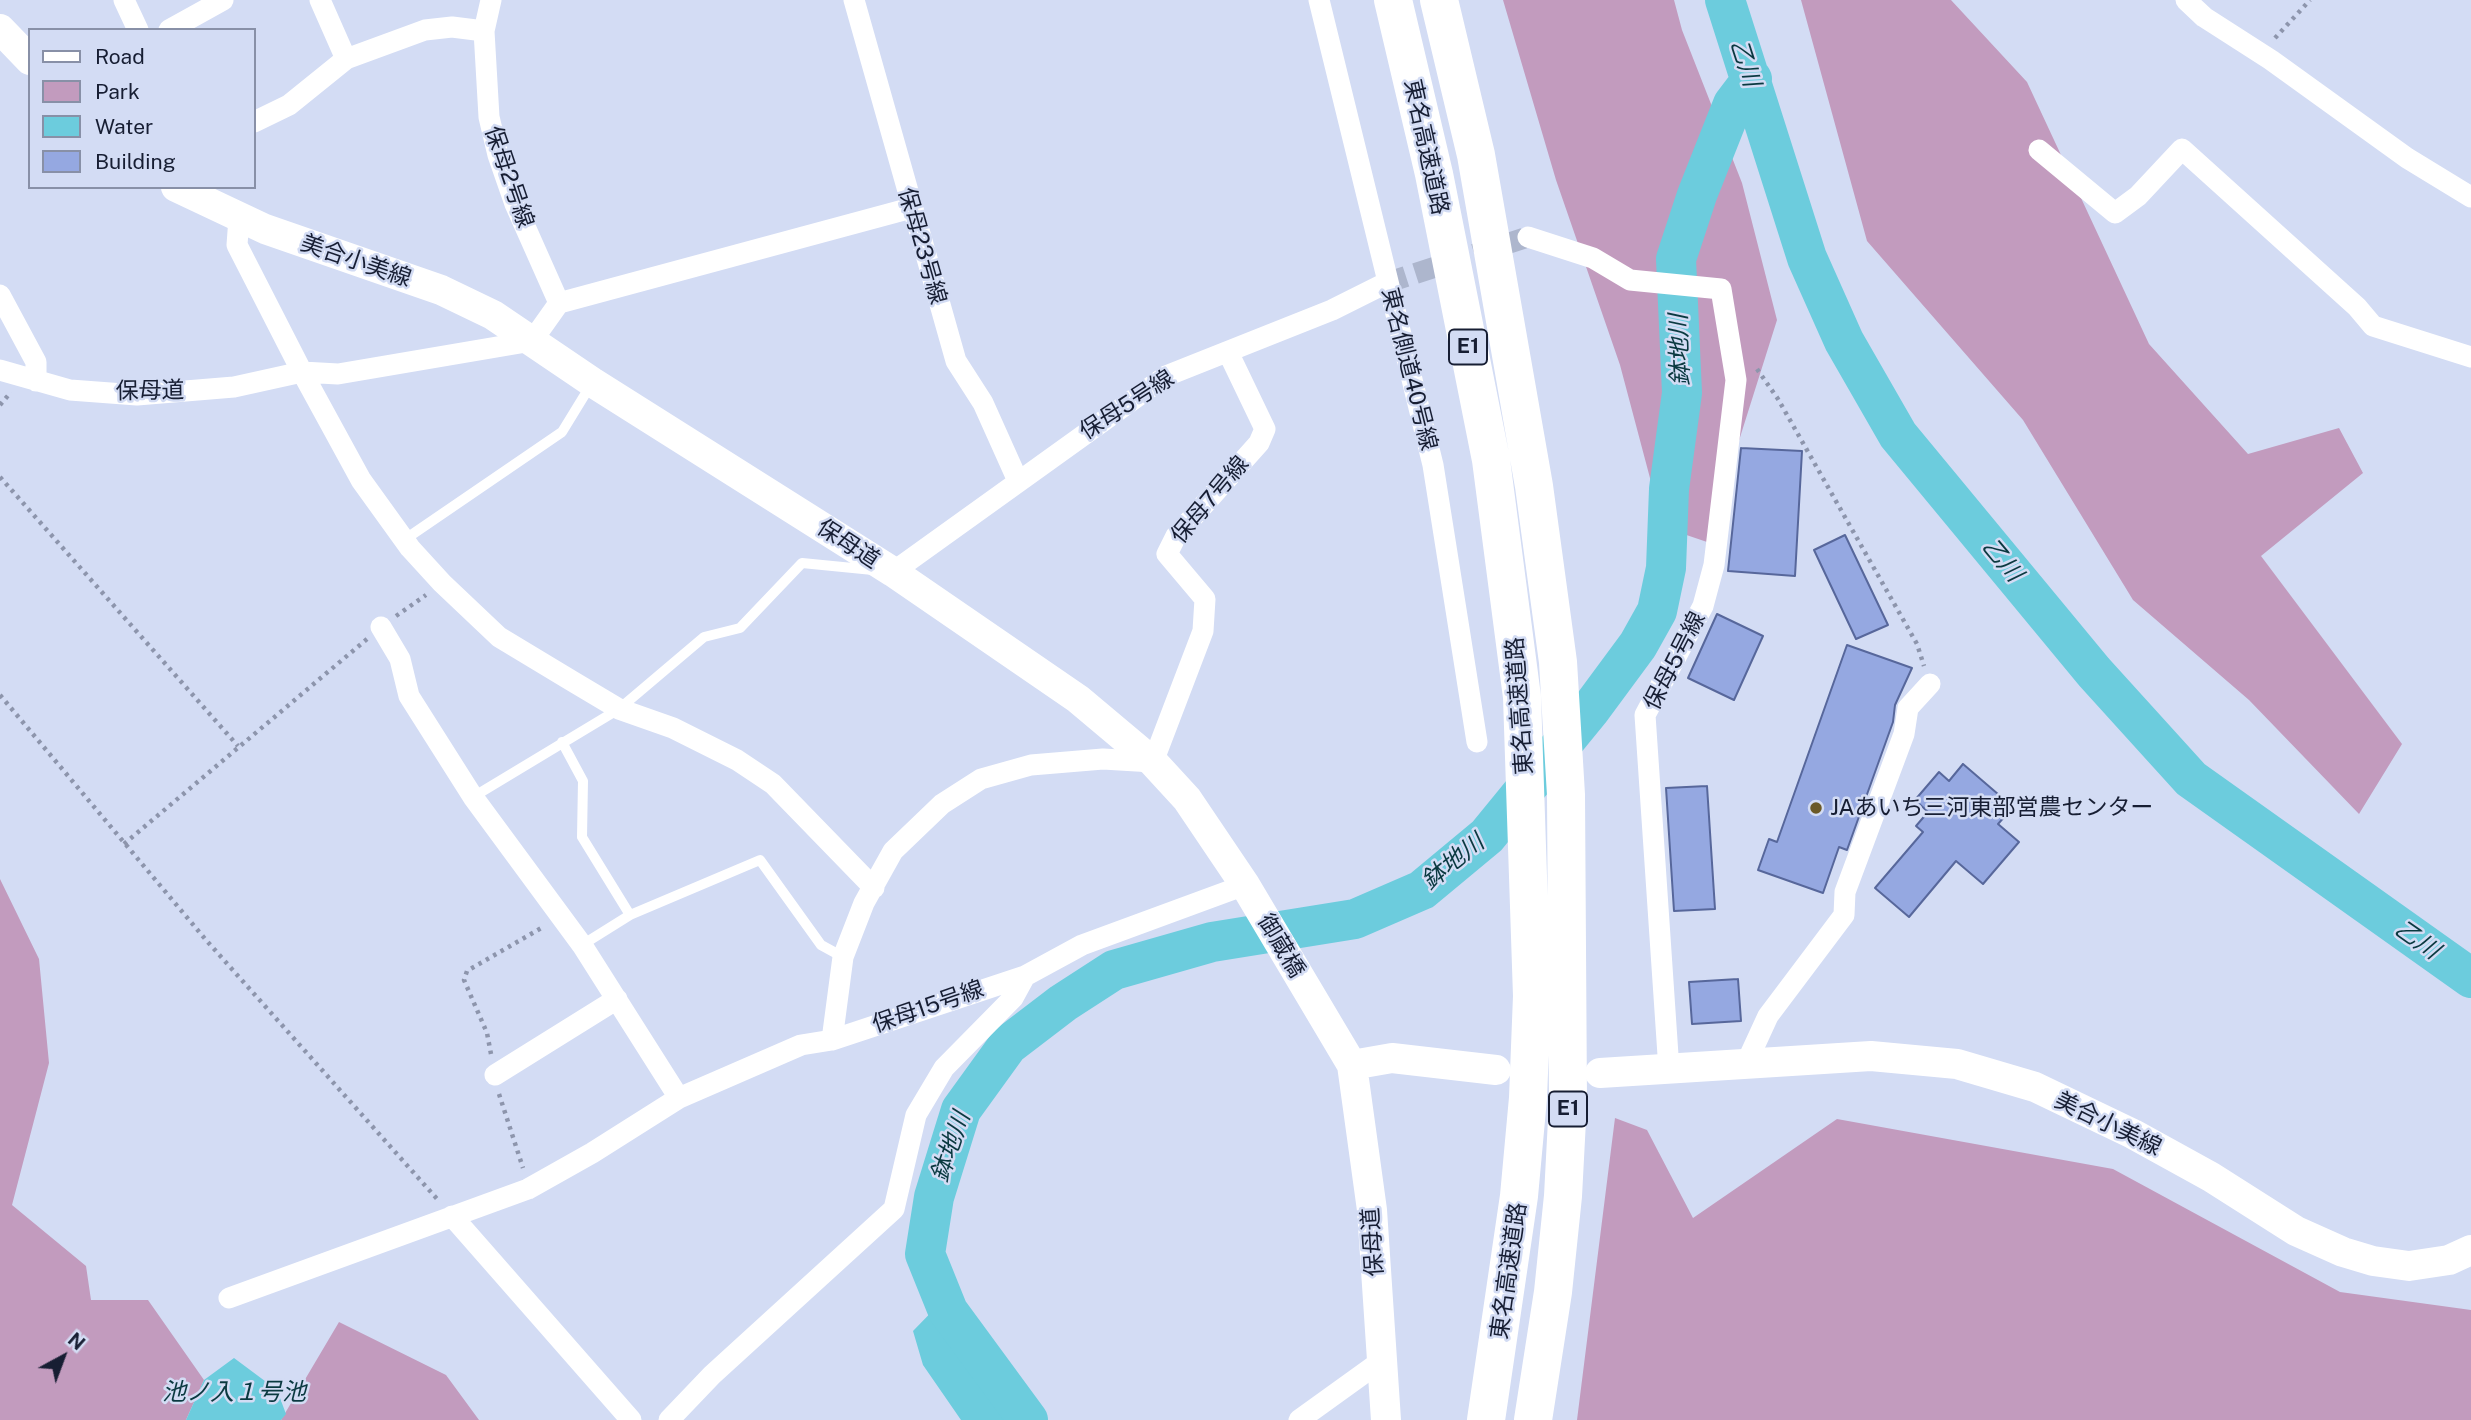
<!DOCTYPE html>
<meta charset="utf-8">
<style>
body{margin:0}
#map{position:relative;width:2471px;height:1420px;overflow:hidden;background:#d3dcf4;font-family:"Public Sans",sans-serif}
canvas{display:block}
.legend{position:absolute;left:28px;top:28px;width:228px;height:161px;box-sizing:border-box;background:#d3dcf4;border:2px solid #8890a7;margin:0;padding:9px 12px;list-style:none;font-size:21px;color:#171e33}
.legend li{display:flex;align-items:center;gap:14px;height:35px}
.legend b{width:35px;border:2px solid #8890a7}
.north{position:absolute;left:28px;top:1322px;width:70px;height:70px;-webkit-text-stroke:5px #d3dcf4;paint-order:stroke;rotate:41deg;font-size:19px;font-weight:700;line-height:28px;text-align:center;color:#171e33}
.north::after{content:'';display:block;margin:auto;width:24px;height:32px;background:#171e33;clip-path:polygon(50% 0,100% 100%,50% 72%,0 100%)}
</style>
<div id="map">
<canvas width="2471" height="1420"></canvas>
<ul class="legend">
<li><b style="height:9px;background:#fff"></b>Road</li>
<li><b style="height:19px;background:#c29bbe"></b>Park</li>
<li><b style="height:19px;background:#6cccdd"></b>Water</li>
<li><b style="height:19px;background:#95a8e1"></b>Building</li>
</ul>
<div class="north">N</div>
</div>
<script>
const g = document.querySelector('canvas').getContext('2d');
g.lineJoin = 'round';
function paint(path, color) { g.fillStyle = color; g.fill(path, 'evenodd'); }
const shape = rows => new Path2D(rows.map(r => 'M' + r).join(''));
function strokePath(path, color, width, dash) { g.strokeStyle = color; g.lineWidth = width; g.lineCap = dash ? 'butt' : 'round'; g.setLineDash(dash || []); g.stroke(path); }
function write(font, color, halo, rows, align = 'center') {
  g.font = font + ' "Public Sans","Noto Sans JP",sans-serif'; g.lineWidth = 5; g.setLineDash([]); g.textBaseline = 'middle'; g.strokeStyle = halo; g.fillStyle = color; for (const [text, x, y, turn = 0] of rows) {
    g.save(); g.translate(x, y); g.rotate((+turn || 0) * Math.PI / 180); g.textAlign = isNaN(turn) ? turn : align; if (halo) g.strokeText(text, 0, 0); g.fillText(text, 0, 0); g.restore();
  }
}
const green = shape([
 [1503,0,1674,0,1682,30,1742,183,1777,320,1707,542,1663,527,1620,365,1556,180],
 [1801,0,1951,0,2027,82,2149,344,2248,454,2339,428,2363,473,2261,556,2402,744,2359,814,2249,700,2133,600,2023,420,1867,241],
 [0,879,39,959,49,1063,12,1205,86,1266,91,1300,148,1300,204,1380,186,1420,0,1420],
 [1615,1118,1647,1130,1693,1218,1837,1119,2113,1169,2340,1292,2471,1310,2471,1420,1577,1420],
 [339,1322,446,1375,479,1420,281,1420]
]);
const water = shape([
 [950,1293,1016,1420,961,1420,923,1365,913,1331],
 [234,1358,277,1390,286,1414,281,1420,186,1420,204,1380]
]);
const river = shape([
 [1725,0,1807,258,1844,341,1898,435,2094,672,2191,779,2471,978],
 [1028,1420,948,1311,925,1254,934,1197,961,1110,1008,1045,1063,1003,1114,970,1212,942,1355,919,1422,890,1487,836,1590,710,1638,645,1657,611,1666,568,1669,489,1682,393,1676,259,1697,195,1733,104,1752,79]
]);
const building = shape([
 [1741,448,1802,451,1795,576,1728,571,1741,448],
 [1845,535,1888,625,1856,639,1814,550,1845,535],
 [1717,614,1763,636,1734,700,1688,678,1717,614],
 [1847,645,1912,668,1895,705,1893,722,1847,850,1839,847,1823,893,1758,870,1769,839,1777,842,1847,645],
 [1963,764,2013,807,1998,824,2019,842,1983,884,1956,861,1909,917,1875,888,1923,832,1916,826,1928,812,1915,800,1939,772,1949,781,1963,764],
 [1707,786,1715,909,1674,911,1666,788,1707,786],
 [1738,979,1741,1021,1692,1024,1689,982,1738,979]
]);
const streetTunnel = shape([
 [1386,283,1528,237]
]);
const path = shape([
 [2275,38,2310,0],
 [1757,369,1778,399,1917,644,1924,666],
 [0,405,11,392],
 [0,477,238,746],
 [396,616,426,595],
 [0,695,206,940,438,1200],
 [124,844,367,639],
 [491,1054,487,1033,464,980,467,971,543,927],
 [499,1094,523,1168]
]);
const lane = shape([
 [404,540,562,432,592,383],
 [562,742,583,781,582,837,630,915],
 [473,797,619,709,704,637,740,628,802,563,873,570],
 [582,945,630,915,760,860,821,945,843,957]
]);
const street = shape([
 [124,0,138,30],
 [320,0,346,59,425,30,452,27,484,31],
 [854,0,956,361,983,403,1018,481],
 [1319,0,1433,465,1477,742],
 [2186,0,2204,17,2271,60,2407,158,2471,197],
 [169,30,223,0],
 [254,122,289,105,346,59],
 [2039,150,2115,213,2138,196,2182,149,2357,307,2373,326,2471,357],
 [239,218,237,245,302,372,361,480,410,548,442,583,499,637,572,681,619,709,673,728,737,760,773,784,874,888],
 [1528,237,1593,258,1630,280,1721,289,1736,380,1714,565,1703,606,1645,715,1669,1070],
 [0,295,36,362,36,381],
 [559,303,911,208],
 [0,370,70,390,137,395,234,387,302,372,338,374,532,341,559,303,515,204,498,155,489,117,484,31,491,0],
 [893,572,1166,376,1332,310,1386,283],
 [381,627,400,659,409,696,473,797,582,945,679,1098],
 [832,1040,1025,976],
 [1745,1066,1768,1016,1844,915,1845,892,1904,734,1908,708,1930,684],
 [495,1075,617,999],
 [452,1216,631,1420],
 [229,1298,528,1189,592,1153,679,1098,801,1045,832,1040,843,957,864,903,893,851,942,804,981,779,1031,765,1103,759,1153,762,1203,631,1205,599,1167,554,1176,536,1259,443,1265,429,1228,352],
 [669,1420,712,1375,894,1209,916,1115,944,1068,1013,998,1025,976,1082,945,1245,885],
 [1299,1420,1381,1361]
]);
const secondary = shape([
 [0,29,30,60],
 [176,187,265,229,441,290,493,315,592,382,893,572,1078,699,1153,762,1187,799,1245,885,1352,1065,1372,1210,1386,1420],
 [1352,1065,1392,1058,1496,1070],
 [1600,1073,1871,1056,1957,1064,2035,1087,2133,1134,2211,1177,2296,1231,2343,1252,2373,1261,2409,1266,2449,1260,2471,1250]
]);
const highway = shape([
 [1393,0,1434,174,1491,460,1522,697,1532,996,1528,1098,1519,1196,1486,1420],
 [1439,0,1476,155,1534,486,1558,662,1566,795,1568,1101,1563,1196,1553,1292,1533,1420]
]);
const markers = [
 [1816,808,7,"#6b5927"]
];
const shields = [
 [1468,347,38],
 [1568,1109,38]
];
const shieldNames = [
 ["E1",1468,347],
 ["E1",1568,1109]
];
const streetNames = [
 ["東名高速道路",1426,147,78],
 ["保母2号線",509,177,71],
 ["保母23号線",922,246,74],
 ["美合小美線",356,261,19],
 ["東名側道40号線",1409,369,76],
 ["保母道",150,391,-1],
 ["保母5号線",1127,405,-33],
 ["保母7号線",1210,500,-50],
 ["保母道",848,544,33],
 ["保母5号線",1675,661,-63],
 ["東名高速道路",1520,706,-94],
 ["御蔵橋",1281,946,59],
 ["保母15号線",928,1007,-19],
 ["美合小美線",2108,1124,26],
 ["保母道",1373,1242,-94],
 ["東名高速道路",1509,1271,-82]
];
const poiNames = [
 ["JAあいち三河東部営農センター",1830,808]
];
const waterNames = [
 ["乙川",1745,63,72],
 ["鉢地川",1680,350,-92],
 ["乙川",2002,560,50],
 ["鉢地川",1453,862,-39],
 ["乙川",2417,940,35],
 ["鉢地川",951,1147,-71],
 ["池ノ入１号池",234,1393]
];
paint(green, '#c29bbe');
paint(water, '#6cccdd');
strokePath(river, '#6cccdd', 40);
paint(building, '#95a8e1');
strokePath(building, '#57679b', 2);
strokePath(streetTunnel, '#adb6cd', 21, [21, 10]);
strokePath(path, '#8d95ac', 4.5, [3.5, 5]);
strokePath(lane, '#fff', 10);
strokePath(street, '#fff', 21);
strokePath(secondary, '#fff', 30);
strokePath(highway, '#fff', 38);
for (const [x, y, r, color] of markers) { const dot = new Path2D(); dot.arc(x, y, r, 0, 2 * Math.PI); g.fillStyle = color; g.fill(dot); strokePath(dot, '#d3dcf4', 2.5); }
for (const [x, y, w] of shields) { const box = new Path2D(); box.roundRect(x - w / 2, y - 17.5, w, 35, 5); g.fillStyle = '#d3dcf4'; g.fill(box); strokePath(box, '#171e33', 2); }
write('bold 21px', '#171e33', null, shieldNames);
write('23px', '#171e33', '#d3dcf4', streetNames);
write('23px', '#171e33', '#d3dcf4', poiNames, 'left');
write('italic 24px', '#0a3940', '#d3dcf4', waterNames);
</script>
